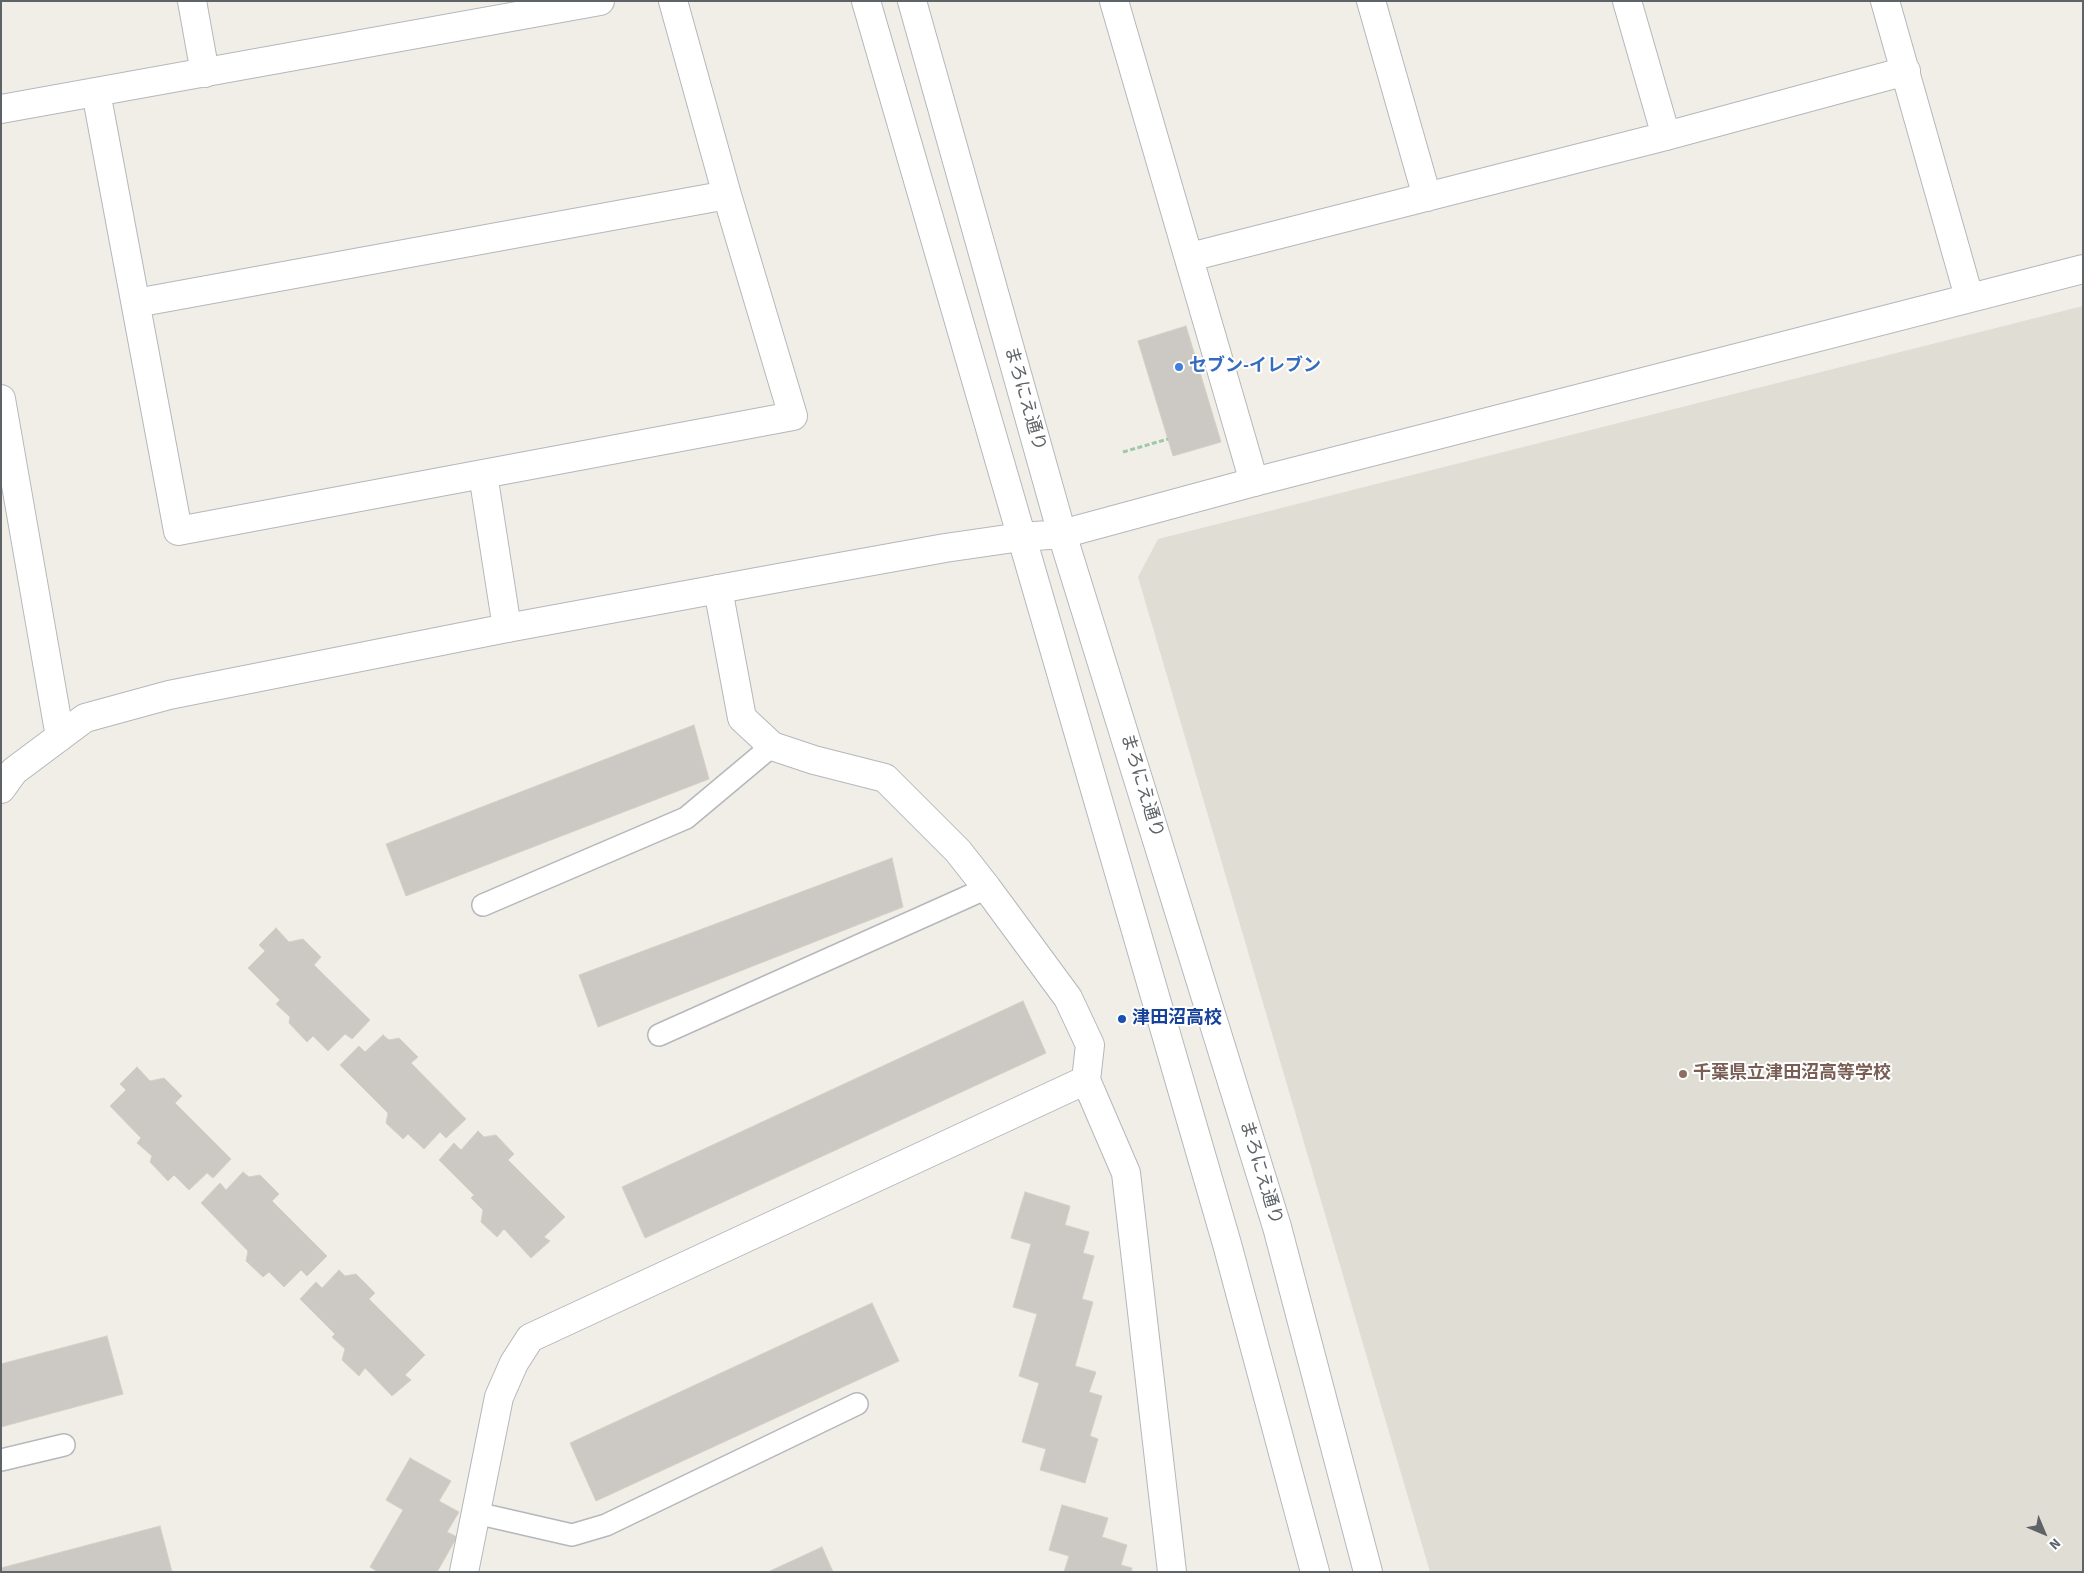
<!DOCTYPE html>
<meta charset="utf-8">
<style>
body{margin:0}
#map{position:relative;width:2084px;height:1573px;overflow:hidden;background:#f0eee7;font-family:"Source Sans 3",sans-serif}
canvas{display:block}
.frame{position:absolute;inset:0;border:2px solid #5e6367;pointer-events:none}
.north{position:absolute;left:2019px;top:1508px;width:50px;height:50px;-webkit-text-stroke:4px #fff;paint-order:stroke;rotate:135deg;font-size:14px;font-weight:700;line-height:20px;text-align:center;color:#5e6367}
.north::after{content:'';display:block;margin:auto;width:18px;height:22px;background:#5e6367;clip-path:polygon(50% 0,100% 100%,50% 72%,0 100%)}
</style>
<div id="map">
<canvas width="2084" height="1573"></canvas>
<div class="frame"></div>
<div class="north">N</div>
</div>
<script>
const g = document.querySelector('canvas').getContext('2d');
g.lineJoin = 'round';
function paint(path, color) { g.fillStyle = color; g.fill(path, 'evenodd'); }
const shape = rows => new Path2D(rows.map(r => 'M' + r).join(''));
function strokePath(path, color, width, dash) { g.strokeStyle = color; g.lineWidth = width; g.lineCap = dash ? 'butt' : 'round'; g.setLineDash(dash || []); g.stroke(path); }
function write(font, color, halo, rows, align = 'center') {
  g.font = font + ' "Source Sans 3","Noto Sans JP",sans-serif'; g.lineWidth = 4; g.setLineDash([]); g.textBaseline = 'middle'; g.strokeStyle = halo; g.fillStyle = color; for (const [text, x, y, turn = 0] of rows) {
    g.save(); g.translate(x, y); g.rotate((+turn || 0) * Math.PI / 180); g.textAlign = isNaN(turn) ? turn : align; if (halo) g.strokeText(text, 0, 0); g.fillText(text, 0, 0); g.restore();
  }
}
const education = shape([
 [2083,306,2083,1572,1430,1572,1138,577,1158,539]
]);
const building = shape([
 [1186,326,1221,442,1173,456,1138,341,1186,326],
 [694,725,709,779,406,896,386,844,694,725],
 [892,858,903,907,598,1027,579,975,892,858],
 [276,928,289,942,303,939,321,957,314,965,370,1020,352,1039,345,1034,328,1051,313,1036,307,1042,289,1023,290,1017,276,1004,280,1000,248,968,265,951,259,945,276,928],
 [1023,1001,1046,1053,645,1238,622,1187,1023,1001],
 [383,1035,389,1040,399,1038,418,1057,411,1063,466,1119,446,1138,440,1132,424,1149,408,1134,403,1139,386,1123,388,1113,340,1065,359,1046,365,1052,383,1035],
 [137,1067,150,1081,164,1078,182,1096,175,1103,231,1159,213,1178,207,1173,189,1190,174,1175,168,1181,150,1162,152,1156,137,1143,141,1138,110,1106,126,1090,120,1084,137,1067],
 [478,1131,484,1137,496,1135,514,1154,508,1160,565,1217,544,1237,550,1241,531,1258,504,1229,497,1237,481,1222,483,1210,471,1198,474,1195,439,1160,454,1143,461,1150,478,1131],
 [243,1172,249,1177,260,1175,279,1194,272,1201,327,1256,307,1276,301,1270,284,1287,269,1272,263,1277,246,1261,248,1251,201,1203,220,1183,226,1190,243,1172],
 [1025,1192,1070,1206,1065,1225,1089,1232,1083,1253,1094,1256,1082,1299,1093,1302,1075,1366,1096,1372,1089,1392,1102,1396,1090,1436,1098,1439,1085,1483,1040,1470,1046,1449,1022,1442,1039,1383,1019,1376,1037,1314,1013,1307,1031,1244,1011,1238,1025,1192],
 [339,1270,345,1276,356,1274,375,1293,369,1299,425,1355,405,1375,411,1380,392,1396,365,1368,359,1376,342,1360,345,1349,332,1337,335,1334,300,1299,316,1282,322,1288,339,1270],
 [872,1303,899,1361,596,1501,570,1443,872,1303],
 [107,1336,123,1394,1,1427,1,1364,107,1336],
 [410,1458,451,1481,439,1501,459,1512,447,1532,457,1537,437,1572,378,1572,370,1567,403,1510,386,1500,410,1458],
 [1062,1505,1108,1518,1102,1537,1127,1545,1121,1565,1132,1568,1131,1572,1064,1572,1069,1556,1049,1550,1062,1505],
 [160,1526,172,1572,1,1572,1,1568,160,1526],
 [822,1547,833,1572,768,1572,822,1547]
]);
const path = shape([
 [1123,452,1168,439]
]);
const service = shape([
 [483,905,686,818,772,746],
 [659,1035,987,888],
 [1,1460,64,1445],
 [476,1513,572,1535,606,1525,857,1404]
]);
const minor = shape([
 [192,1,205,73],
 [1114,1,1254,482],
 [1371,1,1427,197],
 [1627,1,1666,136],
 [1885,1,1969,297],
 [96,92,178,531,793,416,727,195,673,1],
 [1,109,600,1],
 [1190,257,1666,136,1906,71],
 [136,303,727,195],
 [483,474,507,628],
 [718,589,742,718,772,746,814,760,885,778,958,851,987,888,1068,998,1090,1045,1086,1080,1126,1173,1172,1572],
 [464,1572,499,1397,514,1363,530,1338,1086,1080]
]);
const tertiary = shape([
 [866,1,1227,1244,1315,1572],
 [912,1,1062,534,1277,1227,1368,1572],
 [1,399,60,737],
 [1,789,14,771,85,718,169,695,507,628,773,579,945,548,1021,537,1062,534,1254,482,2083,269]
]);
const markers = [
 [1179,367,5,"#3f7fe0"],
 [1122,1019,5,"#1a4fb4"],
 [1683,1074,5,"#8d6e63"]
];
const shopNames = [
 ["セブン-イレブン",1189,367]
];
const streetNames = [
 ["まろにえ通り",1024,399,74],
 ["まろにえ通り",1141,786,73],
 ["まろにえ通り",1260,1173,73]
];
const transitNames = [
 ["津田沼高校",1132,1019]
];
const educationNames = [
 ["千葉県立津田沼高等学校",1693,1074]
];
paint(education, '#e0ddd5');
paint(building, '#ccc9c4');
strokePath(building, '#d5cfc5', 1);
strokePath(service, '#b4b8bb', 24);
strokePath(minor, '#b4b8bb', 30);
strokePath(tertiary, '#b4b8bb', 30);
strokePath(path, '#9ec8a8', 3, [5, 2.5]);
strokePath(service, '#fff', 21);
strokePath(minor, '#fff', 28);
strokePath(tertiary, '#fff', 28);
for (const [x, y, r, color] of markers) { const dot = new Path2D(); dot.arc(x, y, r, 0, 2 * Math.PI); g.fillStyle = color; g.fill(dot); strokePath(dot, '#fff', 2); }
write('bold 18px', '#366cbe', '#fff', shopNames, 'left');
write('18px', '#5e6367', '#fff', streetNames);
write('bold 18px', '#164399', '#fff', transitNames, 'left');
write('bold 18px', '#785e54', '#fff', educationNames, 'left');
</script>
